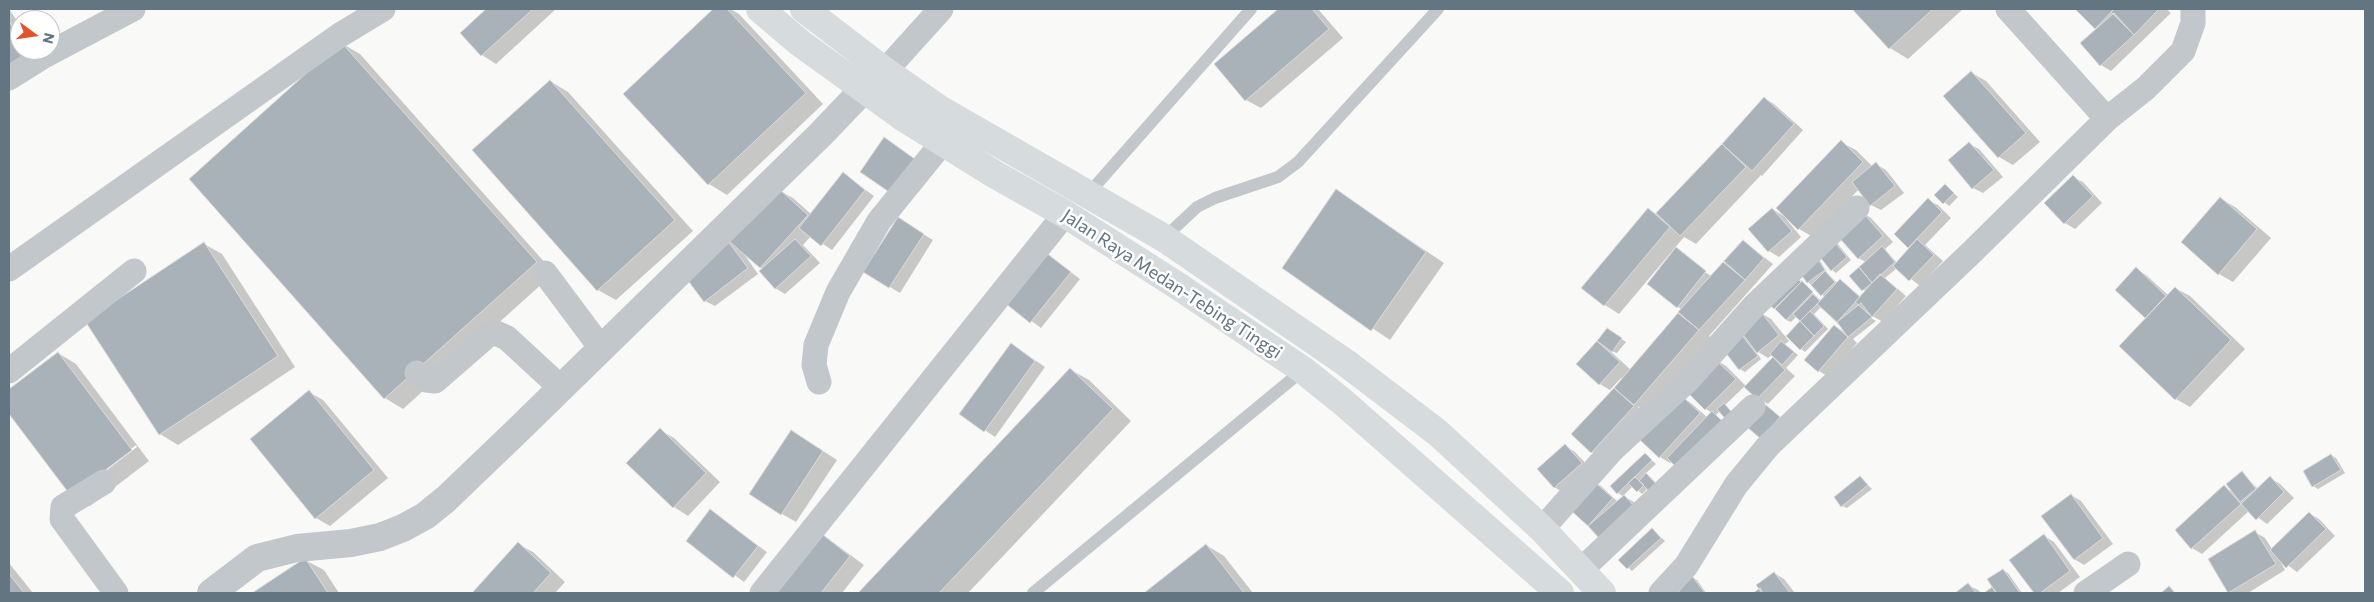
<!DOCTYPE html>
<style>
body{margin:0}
#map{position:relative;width:2374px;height:602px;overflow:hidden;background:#f9f9f7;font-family:Commissioner,sans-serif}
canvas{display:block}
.frame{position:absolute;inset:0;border:10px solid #647582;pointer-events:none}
.north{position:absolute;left:10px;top:10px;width:50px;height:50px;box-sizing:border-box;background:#fff;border:1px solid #c1c8cd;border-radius:50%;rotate:104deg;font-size:14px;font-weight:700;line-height:20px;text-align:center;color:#647582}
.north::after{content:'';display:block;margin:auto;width:18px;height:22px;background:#e3542d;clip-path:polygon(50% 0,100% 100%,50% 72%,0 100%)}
</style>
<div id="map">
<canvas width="2374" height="602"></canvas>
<div class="frame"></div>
<div class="north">N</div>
</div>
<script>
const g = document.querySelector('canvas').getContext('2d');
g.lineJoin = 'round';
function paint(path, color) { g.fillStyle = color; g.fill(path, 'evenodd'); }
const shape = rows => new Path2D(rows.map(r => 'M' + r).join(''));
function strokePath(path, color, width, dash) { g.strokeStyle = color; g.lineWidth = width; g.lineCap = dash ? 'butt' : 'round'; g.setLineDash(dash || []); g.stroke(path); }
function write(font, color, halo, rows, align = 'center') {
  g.font = font + ' Commissioner,sans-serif'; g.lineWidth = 5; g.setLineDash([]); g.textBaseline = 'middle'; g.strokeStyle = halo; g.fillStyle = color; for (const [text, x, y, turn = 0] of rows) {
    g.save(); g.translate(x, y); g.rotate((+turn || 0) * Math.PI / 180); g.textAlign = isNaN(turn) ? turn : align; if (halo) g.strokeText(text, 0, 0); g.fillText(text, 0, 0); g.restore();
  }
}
const shadow = shape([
 [9,9,20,25,20,50,35,50,9,85],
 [488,9,556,9,496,64,482,55,462,33],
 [715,9,730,9,739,14,823,104,727,195,709,184,625,94],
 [1280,9,1318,9,1343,38,1261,108,1246,100,1216,64],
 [1854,9,1963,9,1908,59,1890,48],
 [2077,9,2166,9,2171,13,2111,71,2101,65,2098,29],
 [341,43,360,54,554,273,403,409,385,398,190,179],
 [1972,73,1986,81,2040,142,2013,165,1999,157],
 [550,81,568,92,693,231,616,300,598,290],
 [1764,98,1774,104,1803,130,1762,176,1761,175,1696,244,1684,237,1619,314,1605,305,1583,288,1648,210,1657,214],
 [1841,142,1856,150,1873,167,1876,164,1886,170,1904,193,1881,210,1871,205,1859,189,1813,237,1799,229,1789,219,1787,220,1801,237,1779,257,1769,251,1772,209,1784,216],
 [1969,144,1979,149,2003,177,1983,193,1973,188],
 [843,174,874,196,832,250,811,236,803,245,820,263,785,294,775,288,763,269,742,251,758,274,715,306,705,301,728,241,730,243,778,190,793,198,811,214],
 [2073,177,2083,182,2102,203,2075,229,2065,223],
 [1946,186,1958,197,1949,206,1936,195],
 [1337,191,1444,263,1390,340,1283,268],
 [2220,198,2235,207,2271,238,2233,282,2219,274],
 [1928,200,1938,205,1951,218,1925,245,1943,261,1920,286,1897,268,1885,278,1906,296,1883,322,1867,313,1866,315,1876,321,1853,339,1857,343,1829,377,1819,371,1806,360,1834,326,1847,333,1821,307,1814,314,1828,329,1805,352,1801,349,1802,321,1797,316,1791,322,1786,320,1768,301,1798,278,1821,301,1825,297,1808,282,1819,259,1828,274,1837,283,1840,281,1861,297,1866,292,1850,276,1866,262,1858,258,1861,212,1871,218,1893,242,1885,249,1897,263,1911,248,1909,247],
 [908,225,933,240,900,293,865,272],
 [1743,241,1773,264,1709,336,1713,340,1650,413,1637,406,1643,413,1602,458,1592,452,1572,434,1623,379,1621,378,1610,390,1600,384,1578,364,1600,340,1612,332,1626,342,1617,353,1609,350,1631,370,1679,314,1685,318,1682,310,1649,284,1677,249,1703,268,1700,269,1713,277],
 [1837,243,1851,260,1836,273,1832,270],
 [204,244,222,254,295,367,178,445,160,434],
 [1041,250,1080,279,1041,328,1002,299],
 [2136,269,2146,275,2168,295,2175,288,2190,296,2245,349,2190,407,2176,399,2146,318,2117,290],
 [1761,313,1771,319,1789,341,1785,344,1798,355,1786,368,1795,376,1768,404,1758,398,1745,386,1725,405,1738,418,1720,411,1716,415,1734,430,1670,463,1660,457,1642,440,1681,397,1691,403,1708,418,1712,413,1706,409,1716,360,1726,366,1746,386,1775,357,1772,355,1768,358,1755,350,1761,359,1745,372,1740,369,1741,335,1748,339],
 [1011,344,1045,367,995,437,961,414],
 [58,353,76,364,149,461,90,506,72,495,9,412,9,390],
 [136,445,137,447,76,494,76,491],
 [1071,370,1089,380,1131,421,968,593,860,593],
 [309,392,323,400,388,478,330,526,316,518],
 [660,430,674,438,720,482,688,516,674,507,628,463],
 [806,440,837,460,796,522,782,514],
 [1565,446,1575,452,1591,469,1564,493,1554,487],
 [1645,454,1656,464,1645,474,1666,493,1648,488,1642,494,1633,486,1623,496,1634,502,1644,513,1600,537,1568,506,1591,480,1601,486,1618,502,1624,497,1618,493,1612,486],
 [2331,455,2336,458,2345,473,2318,489,2313,486],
 [2242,473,2258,489,2270,478,2280,484,2294,498,2267,524,2249,511,2202,554,2192,548,2224,487,2233,492],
 [1861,478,1872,489,1847,508,1842,506],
 [2071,495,2081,501,2113,544,2084,565,2074,559],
 [710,511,767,552,744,582,688,540],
 [2309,513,2319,519,2335,536,2297,572,2279,559,2285,570,2248,593,2230,593,2210,560,2255,532,2265,538,2272,549],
 [1652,529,1665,541,1632,571,1620,560],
 [819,532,864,565,842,593,772,593],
 [2044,536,2054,542,2080,577,2058,593,2035,593,2011,560],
 [518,544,533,552,565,582,555,593,473,593],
 [1206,545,1224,556,1253,593,1146,593],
 [305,560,324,570,339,593,255,593],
 [9,563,33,593,9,593],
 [2003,570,2008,573,2022,593,1986,593,1992,588,1998,592],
 [1774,573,1784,579,1795,593,1755,593],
 [1692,577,1697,580,1706,593,1682,593,1678,588],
 [1968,585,1978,590,1981,593,1957,593]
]);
const building = shape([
 [486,9,533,9,481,56,460,33,486,9],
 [713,9,727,9,806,93,708,185,623,94,713,9],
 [1278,9,1312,9,1329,29,1245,101,1214,64,1278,9],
 [1852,9,1933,9,1889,49,1852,9],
 [2075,9,2114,9,2095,29,2075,9],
 [2114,9,2159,9,2134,35,2111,12,2114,9],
 [2114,13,2134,35,2100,66,2080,43,2114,13],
 [9,21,20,40,20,50,26,50,30,56,9,68,9,21],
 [341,42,537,262,384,399,189,179,341,42],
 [1971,71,2026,133,1998,158,1943,96,1971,71],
 [550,80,675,220,597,291,472,150,550,80],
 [1764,97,1794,124,1752,171,1722,144,1764,97],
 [884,137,919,162,895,196,860,172,884,137],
 [1841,140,1863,162,1798,230,1776,208,1841,140],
 [1969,142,1994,170,1972,189,1948,160,1969,142],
 [1722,144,1746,167,1680,236,1656,213,1722,144],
 [1876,162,1895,186,1870,206,1852,182,1876,162],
 [843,172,865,190,821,246,799,228,843,172],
 [2073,175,2093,196,2064,224,2044,203,2073,175],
 [1945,184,1954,193,1943,204,1934,195,1945,184],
 [778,188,808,215,760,268,730,242,778,188],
 [1336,189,1426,252,1371,331,1282,268,1336,189],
 [2220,197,2257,229,2218,275,2181,242,2220,197],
 [1928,198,1942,212,1908,248,1894,234,1928,198],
 [1648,208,1670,227,1604,306,1581,288,1648,208],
 [1772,208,1792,231,1768,252,1748,229,1772,208],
 [1861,210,1883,236,1858,259,1835,233,1861,210],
 [898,217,924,234,889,288,863,272,898,217],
 [795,239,811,256,775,289,759,271,795,239],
 [1832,239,1847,257,1831,271,1816,252,1832,239],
 [1917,239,1934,255,1909,281,1893,266,1917,239],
 [727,240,748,268,704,302,683,274,727,240],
 [1743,240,1764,258,1745,280,1723,262,1743,240],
 [204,242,278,356,159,435,85,321,204,242],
 [1882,246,1895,262,1872,283,1859,267,1882,246],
 [1676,247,1706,271,1677,308,1647,284,1676,247],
 [1041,249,1071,272,1030,323,1000,299,1041,249],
 [1815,255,1825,270,1807,283,1796,267,1815,255],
 [1724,261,1745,280,1699,330,1678,312,1724,261],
 [1859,267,1872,283,1862,291,1849,276,1859,267],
 [2136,267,2166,296,2145,318,2115,290,2136,267],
 [1825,271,1835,282,1821,296,1811,285,1825,271],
 [1793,274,1801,282,1774,309,1766,301,1793,274],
 [1880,274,1897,289,1872,317,1855,302,1880,274],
 [1840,279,1860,297,1837,322,1817,304,1840,279],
 [1802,281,1813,292,1786,320,1775,309,1802,281],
 [2175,287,2231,340,2175,400,2119,346,2175,287],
 [1813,294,1820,301,1800,321,1793,314,1813,294],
 [1861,303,1872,317,1848,337,1837,322,1861,303],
 [1810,311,1824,326,1814,336,1800,321,1810,311],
 [1761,312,1779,335,1757,353,1739,329,1761,312],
 [1678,313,1699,330,1634,405,1614,388,1678,313],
 [1800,321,1814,336,1800,350,1786,336,1800,321],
 [1834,325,1848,337,1818,372,1804,360,1834,325],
 [1607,328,1622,338,1612,352,1597,341,1607,328],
 [1741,334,1758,356,1739,370,1722,348,1741,334],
 [1597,341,1620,362,1599,385,1576,364,1597,341],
 [1781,341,1794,352,1782,365,1770,354,1781,341],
 [1011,343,1035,361,984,432,959,414,1011,343],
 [58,352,132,450,71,496,9,414,9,389,58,352],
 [1773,357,1785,370,1757,399,1744,387,1773,357],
 [1715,359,1736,379,1705,410,1685,390,1715,359],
 [1070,368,1113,409,939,593,858,593,1070,368],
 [1614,388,1634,406,1591,453,1571,434,1614,388],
 [309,390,374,470,315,519,250,439,309,390],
 [1681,395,1700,413,1659,458,1640,440,1681,395],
 [1724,403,1734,415,1727,421,1717,409,1724,403],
 [1766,405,1780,417,1761,439,1747,427,1766,405],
 [1712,411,1724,423,1679,470,1667,458,1712,411],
 [660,428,706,473,673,508,626,463,660,428],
 [791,430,823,451,781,515,749,494,791,430],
 [1565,444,1582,463,1554,488,1537,469,1565,444],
 [1645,453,1652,460,1617,494,1610,486,1645,453],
 [2331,454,2341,470,2312,487,2303,471,2331,454],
 [2242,471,2256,489,2240,502,2226,484,2242,471],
 [1646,473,1662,490,1655,497,1639,481,1646,473],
 [1860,476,1868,485,1841,507,1834,497,1860,476],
 [2270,476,2284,492,2256,520,2241,504,2270,476],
 [1635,477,1644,485,1637,492,1628,483,1635,477],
 [1591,479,1613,498,1588,526,1566,506,1591,479],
 [2224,485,2241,504,2191,549,2175,530,2224,485],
 [2071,494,2103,538,2074,560,2041,516,2071,494],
 [1624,495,1635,507,1599,538,1588,526,1624,495],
 [710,509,758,546,733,578,686,541,710,509],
 [2309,512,2326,529,2286,568,2270,550,2309,512],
 [1652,528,1661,538,1627,569,1618,560,1652,528],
 [2255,530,2276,564,2228,593,2208,559,2255,530],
 [818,531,850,556,821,593,770,593,818,531],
 [2044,534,2070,571,2040,593,2034,593,2009,560,2044,534],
 [518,542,551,573,533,593,472,593,518,542],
 [1206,544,1244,593,1144,593,1206,544],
 [305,558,328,593,252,593,305,558],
 [2003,569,2020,593,1996,593,1987,579,2003,569],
 [1774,572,1790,593,1762,593,1756,585,1774,572],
 [9,574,24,593,9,593,9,574],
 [1692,576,1705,593,1681,593,1676,588,1692,576],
 [1968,583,1976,593,1955,593,1968,583],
 [2169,586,2175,593,2161,593,2169,586],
 [1992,587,1997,593,1984,593,1992,587],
 [1760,588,1763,593,1753,593,1760,588]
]);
const service = shape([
 [1089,193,1251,9],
 [1164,238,1197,207,1215,198,1278,177,1298,162,1438,9],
 [1033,593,1303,370]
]);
const minor = shape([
 [2008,9,2107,119],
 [885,71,941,9],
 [9,78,44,56,133,9],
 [9,269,340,35,383,9],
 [545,273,601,348],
 [9,371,134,271],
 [417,373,426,380,435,381,489,334,496,333,507,338,560,387],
 [819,382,814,365,816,345,838,292,879,221,943,142],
 [104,482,63,507,62,519,116,593],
 [1542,529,1613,449,1690,378,1754,306,1857,208],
 [1581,570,1753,407],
 [762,593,1065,214],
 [1661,593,1686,566,1736,485,1768,446,1972,252,2107,119,2146,88,2183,51,2193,23,2193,9],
 [2086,593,2128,564]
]);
const tertiary = shape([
 [211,593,257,558,297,548,351,543,380,537,403,528,425,516,446,499,517,431,821,134,863,90,882,74]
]);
const trunk = shape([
 [760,9,800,43,901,116,994,174,1065,214,1178,286,1303,370,1344,403,1560,593],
 [804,9,885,71,941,110,1164,238,1346,363,1438,433,1542,529,1602,593]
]);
const streetNames = [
 ["Jalan Raya Medan-Tebing Tinggi",1172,284,33]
];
paint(shadow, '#0003');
paint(building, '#a9b2b8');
strokePath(building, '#dbdbd9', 1);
strokePath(service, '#c2c7cb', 12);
strokePath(minor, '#c2c7cb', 25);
strokePath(tertiary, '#c2c7cb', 28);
strokePath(trunk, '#d6dbde', 28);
write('18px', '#647582', '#fff', streetNames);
</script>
